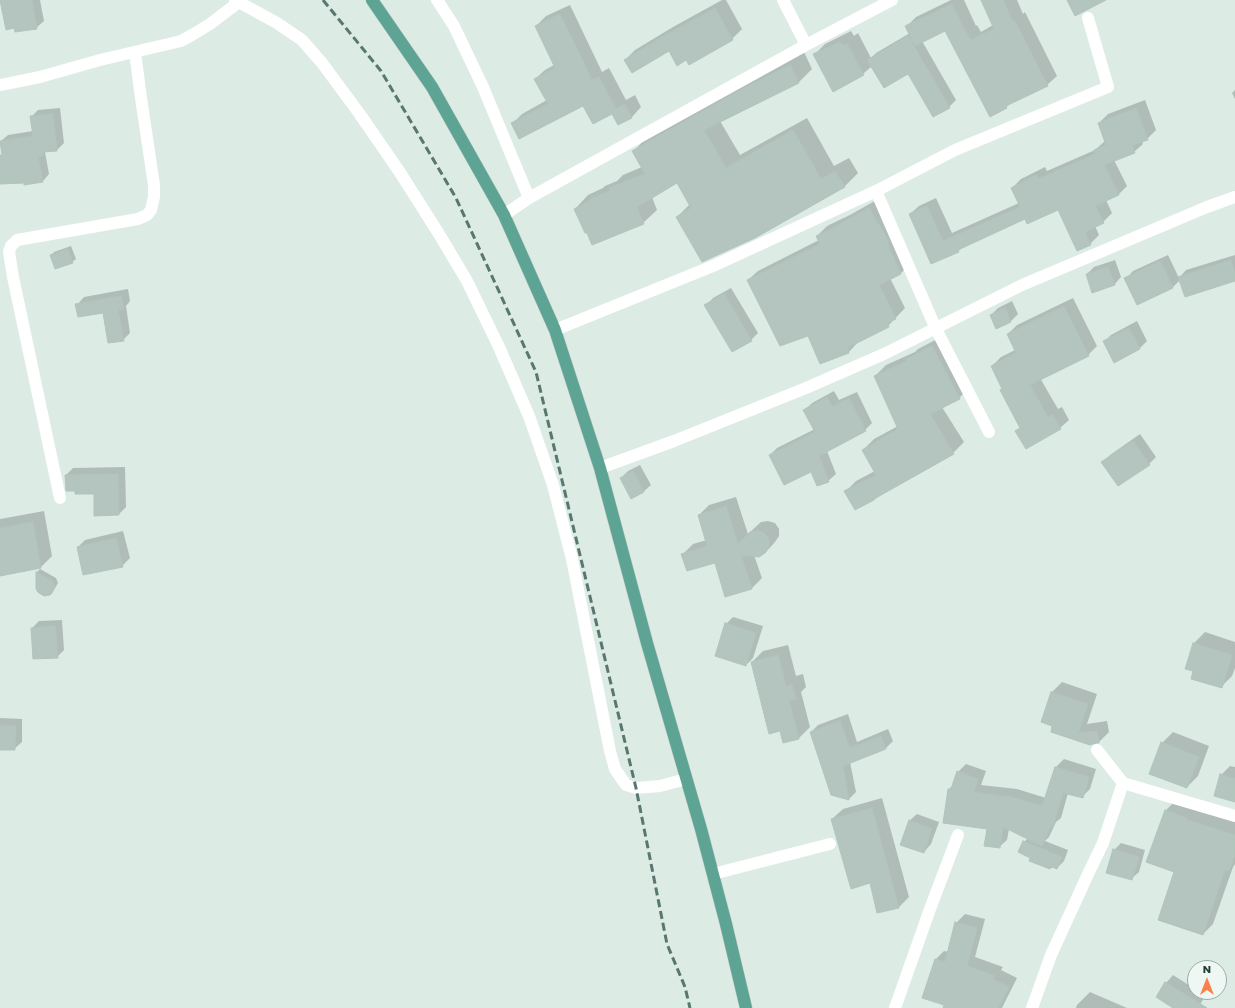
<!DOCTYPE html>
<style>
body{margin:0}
#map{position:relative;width:1235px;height:1008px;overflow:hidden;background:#ddebe5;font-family:Poppins,sans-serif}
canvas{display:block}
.north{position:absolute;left:1187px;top:960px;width:40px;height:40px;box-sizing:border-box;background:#eef7f3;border:1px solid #9baca7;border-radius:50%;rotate:0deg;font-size:11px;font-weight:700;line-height:16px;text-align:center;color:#1e3b35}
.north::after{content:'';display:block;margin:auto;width:14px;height:18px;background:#fc7e4a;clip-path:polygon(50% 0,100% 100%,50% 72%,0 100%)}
</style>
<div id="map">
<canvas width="1235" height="1008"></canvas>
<div class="north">N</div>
</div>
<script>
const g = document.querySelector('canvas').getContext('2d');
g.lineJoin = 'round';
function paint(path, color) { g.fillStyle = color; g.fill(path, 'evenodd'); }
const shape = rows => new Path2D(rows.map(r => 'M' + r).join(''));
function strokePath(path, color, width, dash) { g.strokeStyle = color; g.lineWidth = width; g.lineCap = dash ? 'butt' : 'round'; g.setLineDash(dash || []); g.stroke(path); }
const shadow = shape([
 [3,0,40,0,44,21,36,28],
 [722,0,726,0,742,29,732,39,687,59,669,50,625,60,635,50,673,27],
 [951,0,964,0,976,26,977,25,981,32,993,25,982,0,1017,0,1023,14,1025,12,1057,76,1047,85,1011,103,1006,107,946,30,922,41,956,100,949,107,908,72,872,66,863,74,814,55,825,44,851,31,854,36,858,33,871,58,876,53,910,33,907,26,916,17],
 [570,5,602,72,609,68,626,100,635,95,641,107,632,117,619,124,613,113,584,104,512,124,522,114,547,100,535,79,545,70,554,65,536,26,546,16],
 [804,52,812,69,799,82,720,121,740,155,807,118,834,166,849,158,858,173,844,187,677,217,690,204,678,182,652,197,657,210,643,223,575,209,588,195,603,188,605,186,617,181,623,175,642,167,633,152,646,138],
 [1235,90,1235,99,1232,93],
 [1145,100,1156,130,1147,139,1142,141,1143,144,1134,152,1114,160,1127,186,1118,195,1106,200,1112,213,1103,222,1095,226,1099,235,1090,244,1059,209,1025,218,963,247,958,251,932,262,910,214,919,206,936,198,952,233,1019,203,1012,188,1021,179,1045,167,1047,171,1095,150,1105,141,1099,123,1108,114],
 [60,108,64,143,57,150,47,151,45,152,49,174,43,181,25,182,1,141,8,135,33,131,31,117,38,110],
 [880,198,911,263,901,273,890,278,905,308,888,326,858,342,849,352,820,363,809,334,748,280,758,271,819,240,817,236,827,226,850,215],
 [71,246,76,259,72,262,51,256,54,252],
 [1168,255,1179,278,1186,270,1235,255,1235,280,1180,280,1173,287,1138,304,1126,279,1133,271],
 [1115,260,1121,277,1114,285,1087,274,1094,267],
 [731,288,758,333,751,340,706,306,713,298],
 [128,289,130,301,126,306,130,333,123,340,104,312,77,305,84,297],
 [1073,298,1097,346,1088,355,1040,378,1058,409,1062,407,1069,420,1060,428,1017,431,1021,427,992,366,1001,357,1015,350,1008,334,1017,325],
 [1012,301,1018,314,1011,321,997,328,991,315,998,308],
 [1137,321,1147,341,1140,348,1114,361,1104,342,1111,335],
 [943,336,970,387,959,398,942,407,964,442,953,453,879,495,874,500,846,491,856,481,875,471,863,450,874,439,898,426,875,376,886,365,915,352,918,349],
 [834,391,839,400,857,392,872,423,865,430,827,451,836,474,828,481,812,470,770,455,777,448,815,429,805,410,812,403],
 [1140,434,1156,457,1149,464,1103,463,1110,455],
 [640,465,651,485,643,492,621,478,628,471],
 [125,467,126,507,119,514,95,515,95,493,76,490,66,475,73,468],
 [736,497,748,534,761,522,768,521,775,523,779,529,779,536,775,542,765,553,754,555,762,578,751,589,715,562,683,554,693,544,707,540,699,515,709,505],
 [44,511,52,556,41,567,0,575,0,519],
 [123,531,130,558,122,566,78,547,85,540],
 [40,569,56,578,58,583,55,588,52,592,37,588,37,572],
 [733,617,763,626,753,658,746,665,726,624],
 [62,620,64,650,57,657,32,628,39,621],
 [1205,632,1235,642,1235,668,1232,676,1221,687,1194,670,1194,643],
 [788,645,796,676,803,674,806,687,801,692,810,727,799,738,781,730,752,662,763,651],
 [1062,682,1097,694,1087,724,1107,721,1109,732,1099,742,1054,726,1052,692],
 [848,714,857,742,888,729,893,741,886,748,850,762,856,792,849,799,831,794,811,732,818,725],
 [0,718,22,719,22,742,14,749,0,749],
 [1173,732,1209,746,1198,776,1187,787,1162,743],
 [1064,759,1096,769,1090,789,1082,797,1068,793,1061,818,1056,822,1049,837,1045,841,1068,850,1064,861,1057,868,1031,857,1024,842,1028,838,1009,829,1007,840,999,847,988,828,949,789,953,785,958,772,966,764,986,771,981,785,1017,789,1046,798,1056,767],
 [1230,766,1235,767,1235,801,1221,775],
 [882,798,909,897,899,907,871,882,832,819,843,809],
 [1176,800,1195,809,1235,822,1235,864,1233,867,1213,924,1203,934,1175,872,1147,861,1166,810],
 [917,814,939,822,931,844,924,852,909,821],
 [1121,843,1145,850,1139,872,1131,879,1114,850],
 [965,914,985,919,975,957,1003,967,1001,970,1017,978,1002,1008,944,1008,946,1005,936,959,944,951,949,952,956,923],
 [1173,975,1195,989,1195,992,1200,992,1205,996,1198,1008,1174,1008,1157,997,1166,983],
 [1090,992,1127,1008,1076,1008,1077,1005]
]);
const building = shape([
 [0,0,32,0,37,29,15,32,14,28,6,30,0,0],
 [981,0,1003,0,1013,22,1015,21,1048,86,1006,106,1007,108,990,117,945,31,915,46,905,26,952,4,967,34,971,40,994,29,981,0],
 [1067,0,1106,0,1075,16,1067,0],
 [715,8,733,40,689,65,686,60,677,66,669,51,632,73,624,60,662,37,715,8],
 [560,14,592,80,599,77,616,109,625,104,632,118,618,125,612,114,593,124,583,106,519,139,511,123,548,104,534,79,555,68,535,26,560,14],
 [908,36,950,108,933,117,908,74,884,88,867,60,908,36],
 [840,42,843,46,847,44,864,75,833,92,813,54,840,42],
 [790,65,799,83,704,130,726,168,793,130,821,179,835,171,845,187,755,238,702,262,676,217,691,208,677,183,637,207,644,224,592,245,587,233,585,233,574,209,591,200,590,199,610,191,609,188,645,174,632,151,742,89,790,65],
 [1136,108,1148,140,1132,145,1135,153,1104,165,1119,195,1095,206,1104,223,1085,232,1091,245,1077,251,1058,210,1027,224,1025,219,958,250,959,252,931,264,909,214,927,206,943,241,1020,207,1011,188,1036,175,1038,179,1095,154,1094,150,1106,145,1098,123,1136,108],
 [53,114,57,151,43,152,43,156,38,156,43,182,24,185,24,183,0,184,0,155,2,155,0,141,33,136,30,116,53,114],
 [869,208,889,242,887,243,901,274,879,285,896,319,887,323,889,327,847,348,849,353,820,364,808,336,780,346,747,280,820,244,816,236,841,224,841,223,869,208],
 [68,249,73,263,55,269,50,255,68,249],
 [1231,260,1235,272,1235,281,1185,297,1178,277,1231,260],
 [1160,261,1173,288,1137,305,1124,278,1160,261],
 [1108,267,1115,285,1092,293,1086,274,1108,267],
 [724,294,752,341,732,352,704,305,724,294],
 [121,296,124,309,118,310,124,341,108,343,103,313,78,317,75,304,121,296],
 [1064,306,1089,356,1030,385,1048,417,1053,415,1061,429,1026,449,1015,431,1020,428,1000,390,1002,389,991,366,1016,353,1007,334,1064,306],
 [1005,308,1011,322,996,329,990,315,1005,308],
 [1129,328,1140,349,1114,363,1103,341,1129,328],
 [932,346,960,399,930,414,954,454,874,499,874,500,855,510,844,491,876,475,862,450,898,429,874,376,907,361,906,359,932,346],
 [827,397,832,407,849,398,866,431,819,456,829,482,817,486,811,472,784,485,769,455,815,432,803,410,827,397],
 [1133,441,1150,465,1118,486,1101,462,1133,441],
 [633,471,644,492,631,499,620,478,633,471],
 [118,474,119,515,94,516,94,494,75,494,75,491,66,491,65,475,118,474],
 [726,506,738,544,750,532,757,530,764,533,769,539,769,547,765,553,759,557,741,555,752,589,725,597,715,563,687,571,681,554,707,546,698,515,726,506],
 [33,522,41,568,0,576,0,528,33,522],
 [116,538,123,567,83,575,77,547,116,538],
 [36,572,53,581,55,587,52,593,50,595,44,596,39,593,37,591,36,588,36,572],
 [725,623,756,633,746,666,715,656,725,623],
 [55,626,58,658,33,659,31,628,55,626],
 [1193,643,1232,655,1222,688,1191,679,1193,671,1185,669,1193,643],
 [778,655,786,686,792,685,796,699,789,700,799,739,783,743,780,731,769,734,751,662,778,655],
 [1051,692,1088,704,1078,733,1097,731,1099,743,1096,743,1090,745,1051,732,1052,726,1041,722,1051,692],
 [840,721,850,748,881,736,886,749,843,766,849,800,831,795,810,732,840,721],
 [0,725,16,726,15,750,0,750,0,725],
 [1161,742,1199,757,1187,788,1149,774,1161,742],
 [1055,767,1089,777,1083,798,1063,793,1053,827,1051,826,1042,846,1003,827,1000,848,984,846,987,829,943,823,948,789,951,789,957,771,978,779,974,792,1008,797,1008,796,1042,806,1055,767],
 [1220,774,1235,779,1235,802,1214,796,1220,774],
 [872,808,899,908,877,913,870,883,851,889,831,819,872,808],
 [1165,810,1186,818,1185,819,1235,835,1235,854,1229,871,1225,870,1203,935,1158,920,1174,872,1146,862,1165,810],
 [909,820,932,829,924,853,900,845,909,820],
 [1023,841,1062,857,1057,869,1052,867,1050,869,1029,861,1030,858,1018,852,1023,841],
 [1113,849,1139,857,1132,880,1106,873,1113,849],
 [955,922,977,928,967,966,995,976,993,979,1009,987,998,1008,943,1008,944,1005,922,998,935,959,945,962,955,922],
 [1165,982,1207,1008,1173,1008,1156,997,1165,982]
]);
const minor = shape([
 [235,0,277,23,302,40,322,63,359,113,399,171,439,234,467,281,499,347,529,416,553,485,572,559,610,751,615,769,626,785,636,788,660,786,686,779],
 [437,0,454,26,483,87,529,198,504,215],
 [783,0,806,45],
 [0,85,40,77,100,60,181,41,192,35,210,24,239,2],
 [876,191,936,329,989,432],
 [529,198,806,45,892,0],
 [555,330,713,266,876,191,955,150,1108,87,1088,18],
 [600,468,674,441,806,388,884,354,1022,285,1207,207,1235,197],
 [60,498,13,277,9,252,11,246,17,240,138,219,147,215,151,210,154,197,154,185,141,98,135,52],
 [1123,783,1235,816],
 [713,874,830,844],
 [895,1008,930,909,958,835],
 [1032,1008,1051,955,1089,872,1103,843,1123,783,1097,750]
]);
const primary = shape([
 [372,0,432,87,504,215,555,330,600,468,647,643,701,829,726,924,746,1008]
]);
const rail = shape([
 [323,0,381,71,456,198,536,372,636,788,667,944,685,987,690,1008]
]);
paint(shadow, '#0003');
paint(building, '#b3c5be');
strokePath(building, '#b0c4bd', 1);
strokePath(primary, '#c0c8c6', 13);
strokePath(minor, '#fff', 12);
strokePath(primary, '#5ea495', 12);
strokePath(rail, '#587770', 3, [8, 4]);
</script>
